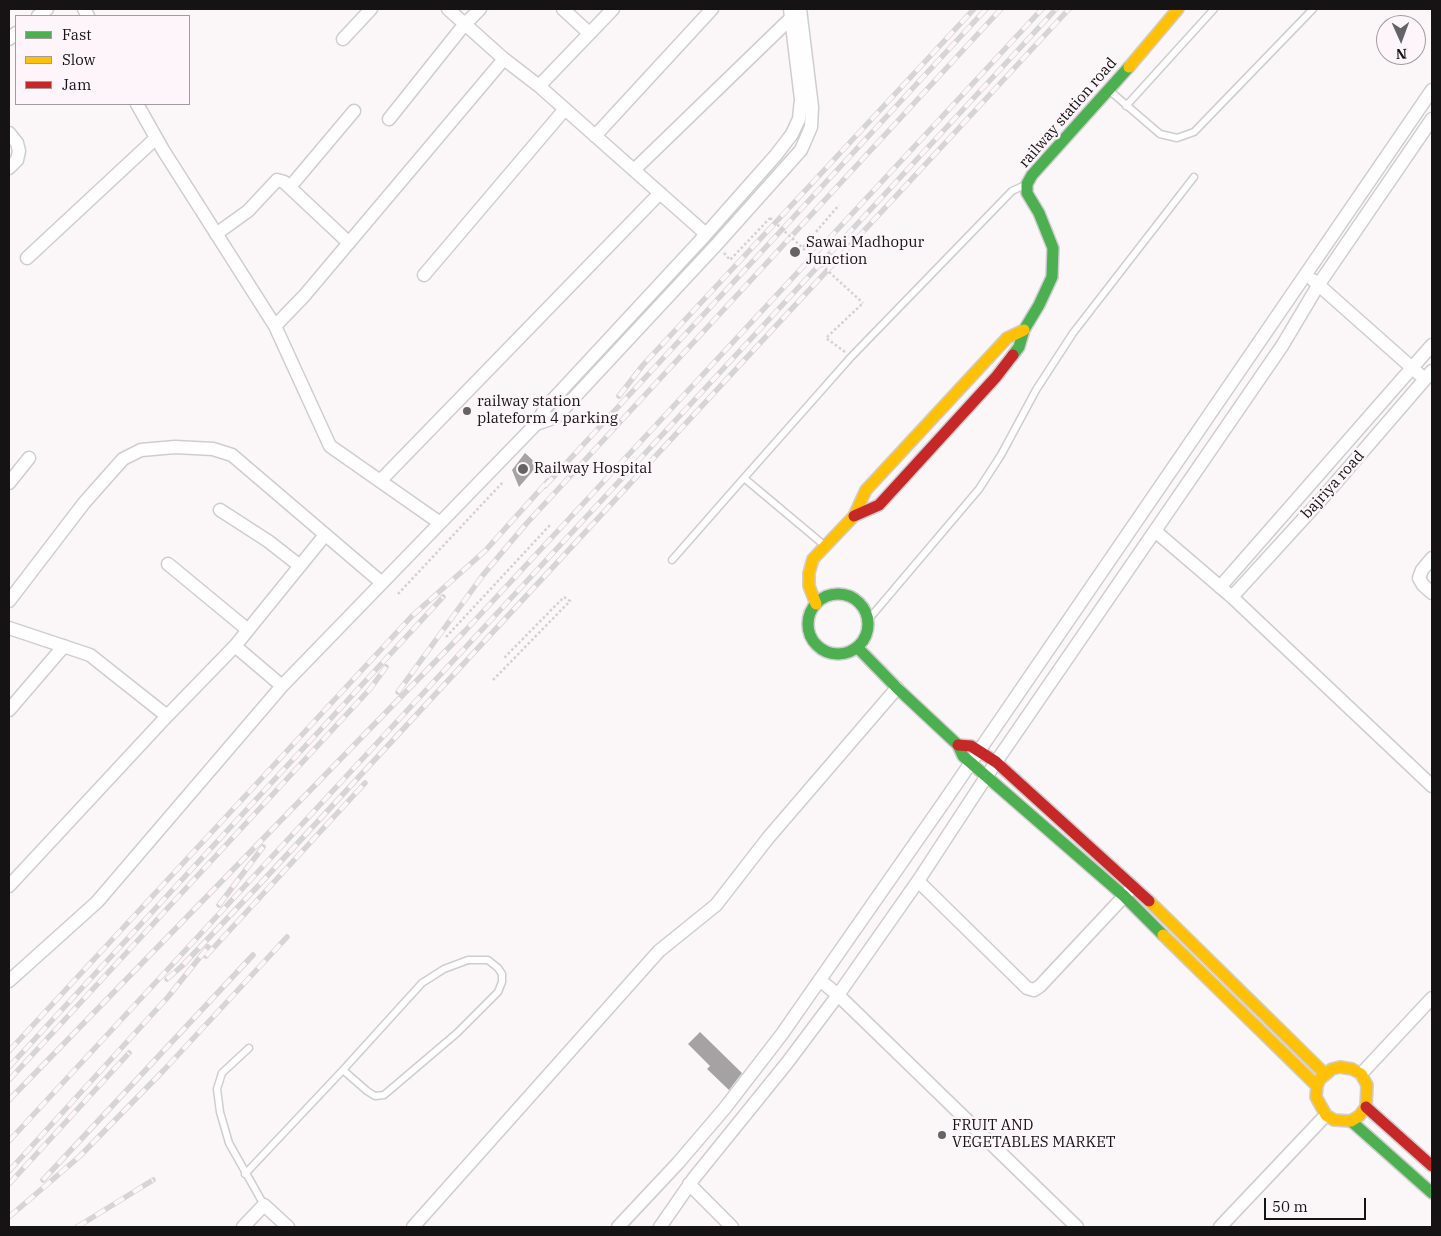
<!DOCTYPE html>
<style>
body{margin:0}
#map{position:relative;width:1441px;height:1236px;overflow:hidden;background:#fbf7f9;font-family:"IBM Plex Serif",serif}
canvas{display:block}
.frame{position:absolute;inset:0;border:10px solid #161315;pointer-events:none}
.legend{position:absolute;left:15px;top:15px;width:175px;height:90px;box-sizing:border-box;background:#fdf5f9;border:1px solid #a19b9e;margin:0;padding:6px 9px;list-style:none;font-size:15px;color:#161315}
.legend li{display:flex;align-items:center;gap:10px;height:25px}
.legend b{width:25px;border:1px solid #a19b9e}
.north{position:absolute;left:1376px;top:15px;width:50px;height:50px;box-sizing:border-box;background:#fdf5f9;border:1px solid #a19b9e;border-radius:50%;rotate:178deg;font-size:14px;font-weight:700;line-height:20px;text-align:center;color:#161315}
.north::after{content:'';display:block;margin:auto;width:18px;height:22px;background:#666365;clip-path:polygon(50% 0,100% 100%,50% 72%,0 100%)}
.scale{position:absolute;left:1264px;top:1198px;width:102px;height:22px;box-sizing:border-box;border:2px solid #161315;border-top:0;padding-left:6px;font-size:15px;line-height:18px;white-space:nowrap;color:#161315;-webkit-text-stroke:4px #fdf5f9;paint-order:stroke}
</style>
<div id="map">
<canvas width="1441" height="1236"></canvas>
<div class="frame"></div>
<ul class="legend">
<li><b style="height:6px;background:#4caf50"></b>Fast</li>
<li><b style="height:6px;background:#ffc107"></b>Slow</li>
<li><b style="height:6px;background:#c62828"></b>Jam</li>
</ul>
<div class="north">N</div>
<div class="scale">50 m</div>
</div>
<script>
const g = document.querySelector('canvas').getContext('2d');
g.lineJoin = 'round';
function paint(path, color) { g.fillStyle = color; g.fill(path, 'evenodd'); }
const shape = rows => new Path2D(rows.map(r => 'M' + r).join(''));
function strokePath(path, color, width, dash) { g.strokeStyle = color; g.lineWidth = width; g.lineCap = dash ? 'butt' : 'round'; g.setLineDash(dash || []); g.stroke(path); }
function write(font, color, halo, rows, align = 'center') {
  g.font = font + ' "IBM Plex Serif",serif'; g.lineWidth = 5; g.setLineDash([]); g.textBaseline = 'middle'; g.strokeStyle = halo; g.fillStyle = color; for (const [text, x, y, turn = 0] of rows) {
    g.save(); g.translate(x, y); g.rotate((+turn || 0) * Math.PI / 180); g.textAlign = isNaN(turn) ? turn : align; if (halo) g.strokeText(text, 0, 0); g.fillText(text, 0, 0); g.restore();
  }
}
const building = shape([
 [525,453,538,465,519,487,512,470],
 [700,1032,742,1073,729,1090,707,1069,710,1066,688,1044]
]);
const path = shape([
 [803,247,839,205],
 [724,253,730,260,770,218],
 [845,352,826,338,863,303],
 [398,594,503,482],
 [446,637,550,525],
 [493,680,570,601,564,597,504,658]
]);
const lane = shape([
 [1110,91,1160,134,1177,138,1194,132,1313,9],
 [1126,106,1214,9],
 [824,545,744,478,851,357,1012,191,1025,185],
 [672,560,744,478],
 [868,620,979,489,1001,455,1036,390,1073,333,1194,177],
 [249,1048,222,1073,217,1089,220,1112,229,1143,264,1205],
 [245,1174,343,1070,422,983,444,969,468,960,488,960,498,968,502,974,502,982,498,992,457,1033,384,1095,375,1096,367,1091,343,1070]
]);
const street = shape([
 [84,9,88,16],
 [448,9,504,59,539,86,706,234],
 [563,9,589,33],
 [38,16,47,9],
 [9,39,16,33],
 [343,39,371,9],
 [539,86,613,9],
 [137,104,163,150,275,326,330,446,440,523],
 [389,119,464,25,480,9],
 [9,133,17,143,19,151,17,160,9,168],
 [595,136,712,9],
 [634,170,791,18],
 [290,187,354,111],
 [216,234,248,211,277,180,284,182,349,243],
 [27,258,156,138],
 [424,275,565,109],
 [1313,280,1419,374],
 [275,326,304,296,504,59],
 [536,424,556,417,718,243,801,150,811,127,812,107,800,9],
 [380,481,660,193],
 [9,483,29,458],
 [220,510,268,541,300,566],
 [1155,531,1232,597,1432,786],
 [1432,558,1422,570,1419,578,1423,585,1432,593],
 [168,564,248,630],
 [1220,587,1432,345],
 [1232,597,1326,494,1432,371],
 [9,601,84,503,123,459,141,450,175,447,213,449,232,455,382,583],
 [9,628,90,655,167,716,235,646,282,686],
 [235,646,325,535],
 [9,710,64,646],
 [918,881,1027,988,1034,990,1040,986,1129,891],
 [9,886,167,716],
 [9,981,97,902,282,686,536,424,546,407,699,242,776,155,792,134,799,119,801,99,790,9],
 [821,981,838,995,1077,1227],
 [1361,1074,1432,998],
 [689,1184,732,1227],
 [243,1227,264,1205,288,1227],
 [413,1227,659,951,716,905,768,838,897,688],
 [618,1227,678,1163,725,1108,782,1034,946,799,1432,90],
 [660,1227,694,1178,787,1063,838,995,918,881,996,762,1282,346,1319,284,1432,119],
 [1220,1227,1326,1115]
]);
const fast = shape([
 [1013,355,1019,347,1024,330,1039,305,1052,277,1053,248,1039,213,1027,193,1027,184,1032,175,1129,67],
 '808 624a30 30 0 1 1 60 0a30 30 0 1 1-60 0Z',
 [857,647,897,688,958,745,963,756,1124,896,1163,935],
 [1351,1121,1432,1193]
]);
const slow = shape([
 [1129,67,1178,9],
 [816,604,809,586,809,573,813,559,854,516,866,490,1007,338,1024,330],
 [1149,901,1325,1074],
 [1163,935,1317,1086],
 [1340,1067,1352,1069,1361,1074,1367,1085,1366,1107,1359,1116,1351,1121,1334,1120,1326,1115,1316,1097,1317,1086,1320,1079,1332,1069,1340,1067]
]);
const jam = shape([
 [854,516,879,505,996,377,1013,355],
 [958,745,971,746,996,762,1149,901],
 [1366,1107,1432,1166]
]);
const rail = shape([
 [619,396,643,365,974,9],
 [545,486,986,9],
 [398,692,483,575,526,524,1001,9],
 [219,905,263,847],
 [206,956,365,783],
 [167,979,182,966,259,885,1069,9],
 [9,1051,412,616,485,551,548,481],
 [9,1067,443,597],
 [9,1080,370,689,386,667],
 [9,1100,465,631,1042,9],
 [9,1141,1056,9],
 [9,1171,168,997,208,947],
 [43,1180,253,955],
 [9,1184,129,1053],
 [9,1217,79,1157,164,1070,287,937],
 [77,1227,153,1180]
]);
const pathBridge = shape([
 [770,218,863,303]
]);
const markers = [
 [795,252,6,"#666365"],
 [467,411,5,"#666365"],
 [523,469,6,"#666365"],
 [942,1135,5,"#666365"]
];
const streetNames = [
 ["railway station road",1068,113,-49],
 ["bajriya road",1333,485,-48]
];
const poiNames = [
 ["Sawai Madhopur",806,243],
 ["Junction",806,260],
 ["railway station",477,402],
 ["plateform 4 parking",477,419],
 ["Railway Hospital",534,469],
 ["FRUIT AND",952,1126],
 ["VEGETABLES MARKET",952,1143]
];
paint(building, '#a5a2a4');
strokePath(lane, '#d0cdcf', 9);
strokePath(street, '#d0cdcf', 15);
strokePath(fast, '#d0cdcf', 14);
strokePath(slow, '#d0cdcf', 14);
strokePath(jam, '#d0cdcf', 14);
strokePath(path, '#d2d1d2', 2.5, [2.5, 2.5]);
strokePath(lane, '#fefefe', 6);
strokePath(street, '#fefefe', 12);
strokePath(fast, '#4caf50', 11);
strokePath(slow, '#ffc107', 11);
strokePath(jam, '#c62828', 11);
strokePath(rail, '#d6d4d5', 5.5);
strokePath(rail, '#fdf5f9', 4, [11]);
strokePath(pathBridge, '#d2d1d2', 2.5, [2.5, 2.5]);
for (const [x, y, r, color] of markers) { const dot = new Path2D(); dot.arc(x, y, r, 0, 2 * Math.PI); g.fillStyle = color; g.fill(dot); strokePath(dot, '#fdf5f9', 2); }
write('15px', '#161315', '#fdf5f9', streetNames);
write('15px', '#161315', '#fdf5f9', poiNames, 'left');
</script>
